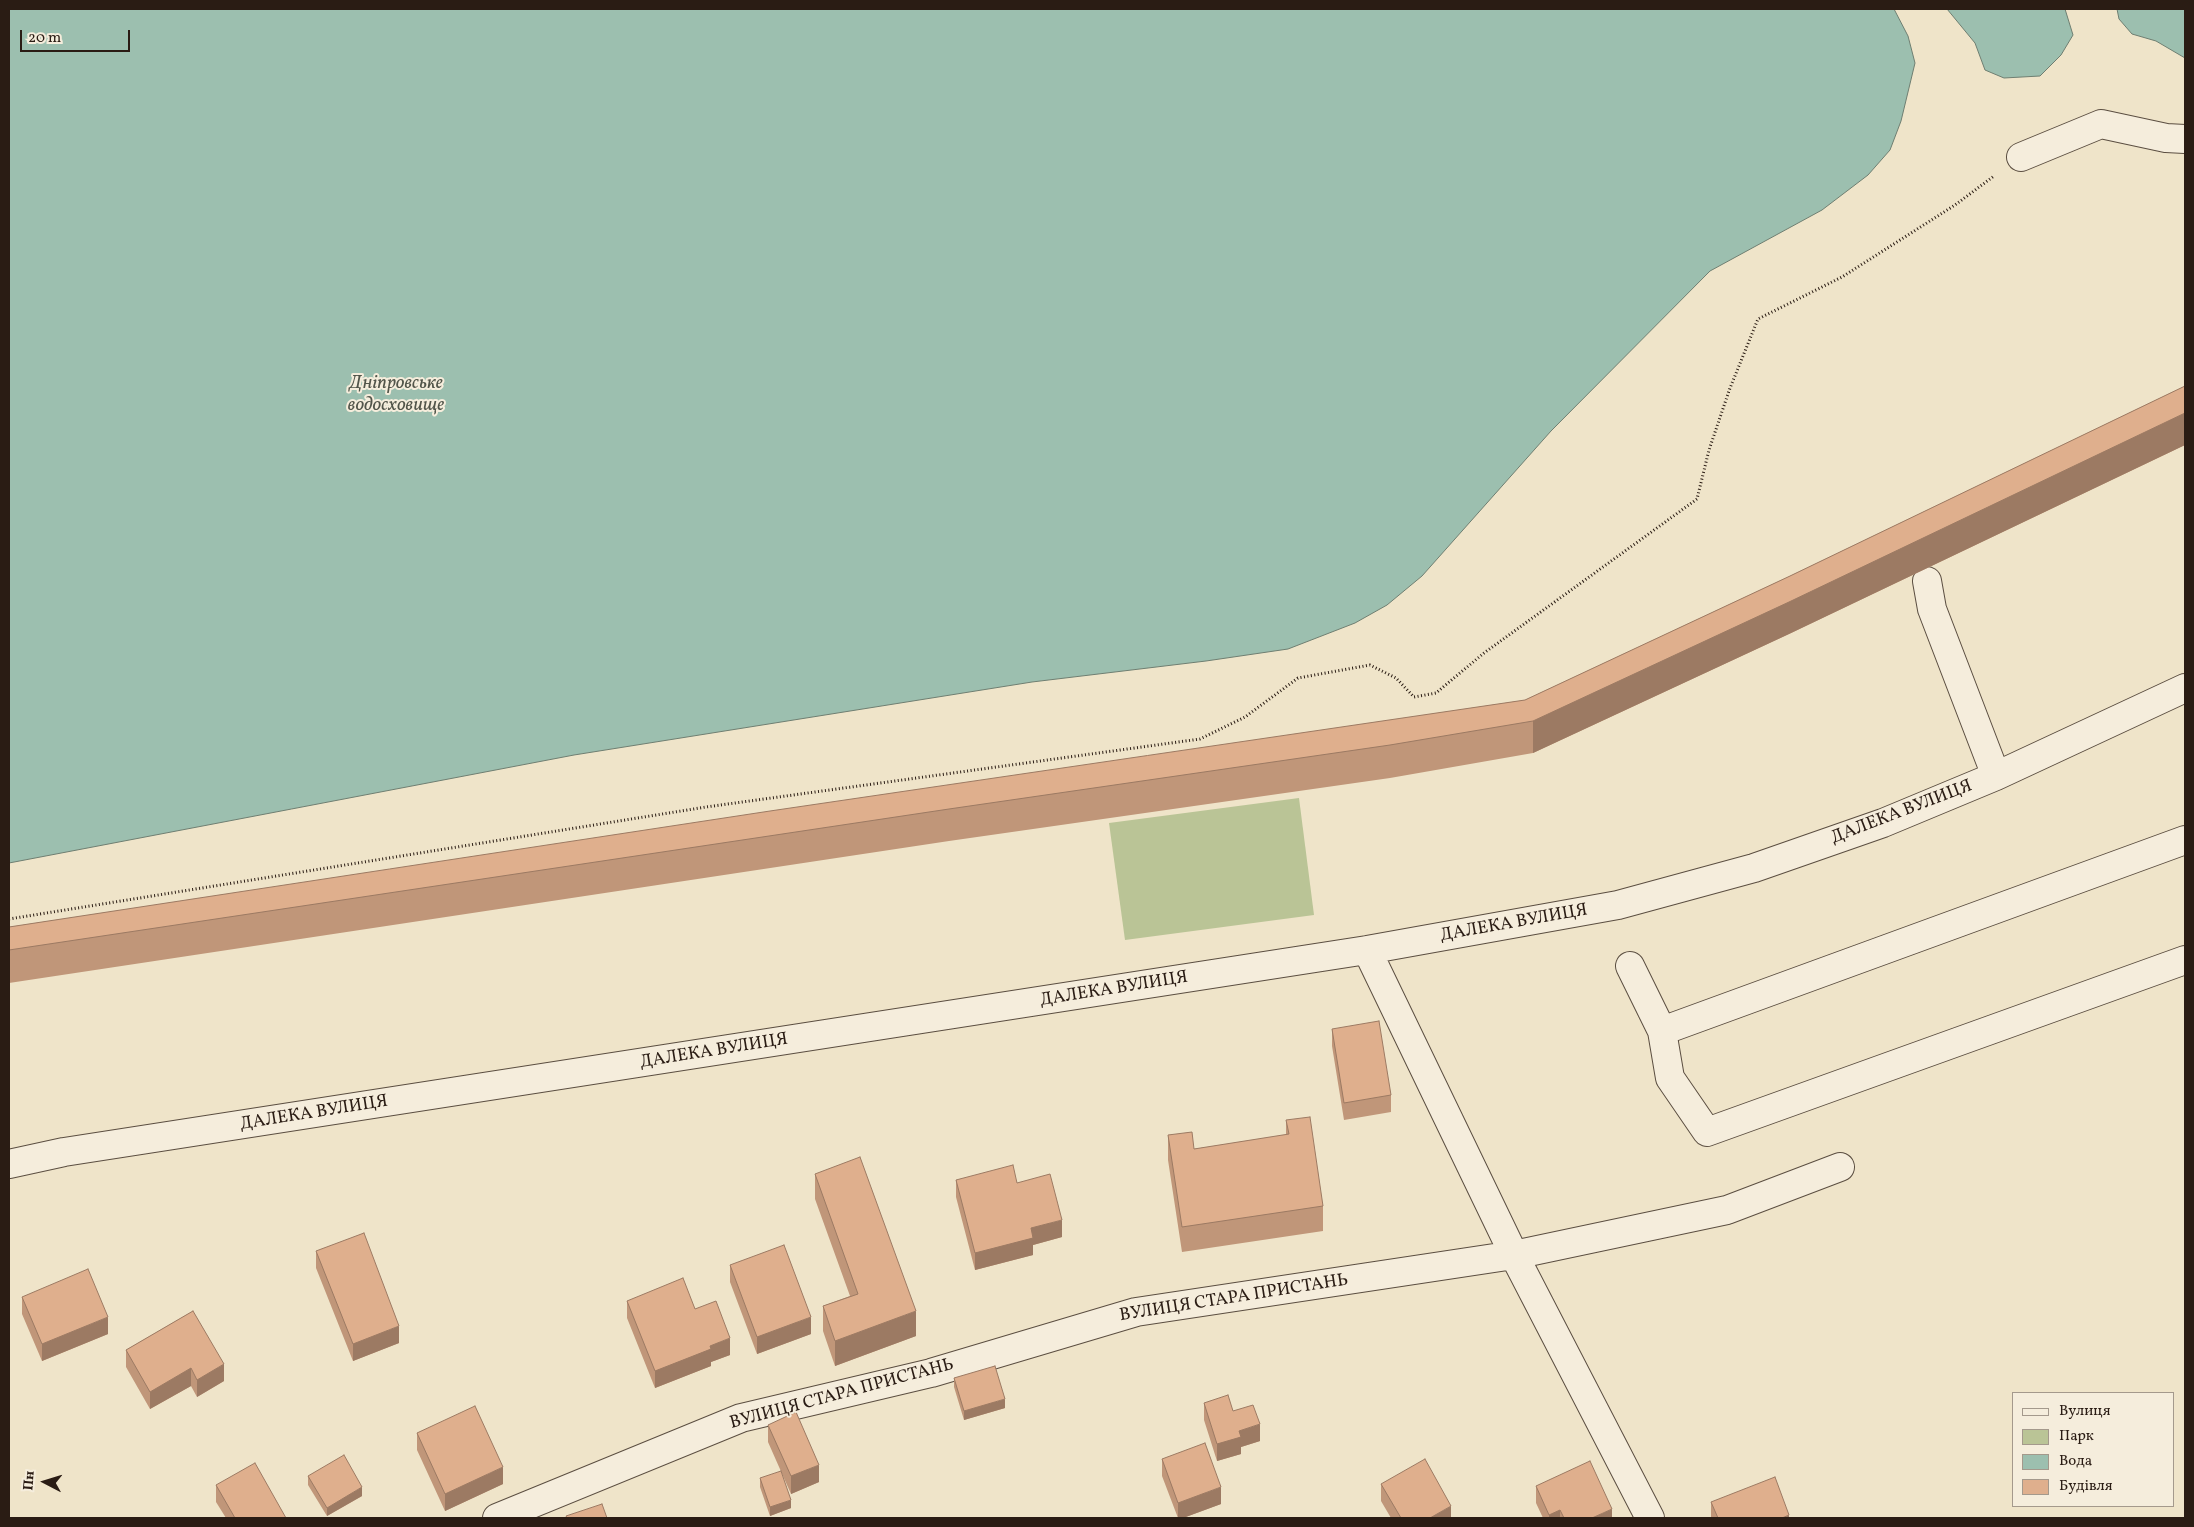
<!DOCTYPE html>
<meta charset="utf-8">
<style>
body{margin:0}
#map{position:relative;width:2194px;height:1527px;overflow:hidden;background:#efe4c9;font-family:Vollkorn,serif}
canvas{display:block}
.frame{position:absolute;inset:0;border:10px solid #2a1c14;pointer-events:none}
.legend{position:absolute;left:2012px;top:1392px;width:162px;height:115px;box-sizing:border-box;background:#f5eddc;border:1px solid #a4998c;margin:0;padding:6px 9px;list-style:none;font-size:15px;color:#2a1c14}
.legend li{display:flex;align-items:center;gap:10px;height:25px}
.legend b{width:25px;border:1px solid #a4998c}
.north{position:absolute;left:20px;top:1457px;width:50px;height:50px;-webkit-text-stroke:4px #f5eddc;paint-order:stroke;rotate:275deg;font-size:14px;font-weight:700;line-height:20px;text-align:center;color:#2a1c14}
.north::after{content:'';display:block;margin:auto;width:18px;height:22px;background:#2a1c14;clip-path:polygon(50% 0,100% 100%,50% 72%,0 100%)}
.scale{position:absolute;left:20px;top:30px;width:110px;height:22px;box-sizing:border-box;border:2px solid #2a1c14;border-top:0;padding-left:6px;font-size:15px;line-height:18px;white-space:nowrap;color:#2a1c14;-webkit-text-stroke:4px #f5eddc;paint-order:stroke}
</style>
<div id="map">
<canvas width="2194" height="1527"></canvas>
<div class="frame"></div>
<ul class="legend">
<li><b style="height:6px;background:#f5eddc"></b>Вулиця</li>
<li><b style="height:14px;background:#bac496"></b>Парк</li>
<li><b style="height:14px;background:#9cbfaf"></b>Вода</li>
<li><b style="height:14px;background:#dfaf8d"></b>Будівля</li>
</ul>
<div class="north">Пн</div>
<div class="scale">20 m</div>
</div>
<script>
const g = document.querySelector('canvas').getContext('2d');
g.lineJoin = 'round';
function paint(path, color) { g.fillStyle = color; g.fill(path, 'evenodd'); }
const shape = rows => new Path2D(rows.map(r => 'M' + r).join(''));
function strokePath(path, color, width, dash) { g.strokeStyle = color; g.lineWidth = width; g.lineCap = dash ? 'butt' : 'round'; g.setLineDash(dash || []); g.stroke(path); }
function write(font, color, halo, rows, align = 'center') {
  g.font = font + ' Vollkorn,serif'; g.lineWidth = 4; g.setLineDash([]); g.textBaseline = 'middle'; g.strokeStyle = halo; g.fillStyle = color; for (const [text, x, y, turn = 0] of rows) {
    g.save(); g.translate(x, y); g.rotate((+turn || 0) * Math.PI / 180); g.textAlign = isNaN(turn) ? turn : align; if (halo) g.strokeText(text, 0, 0); g.fillText(text, 0, 0); g.restore();
  }
}
const green = shape([
 [1299,798,1314,915,1125,940,1109,823]
]);
const water = shape([
 [9,9,1894,9,1908,36,1915,63,1901,121,1890,150,1868,175,1822,210,1710,271,1551,431,1422,576,1387,605,1355,623,1288,649,1206,661,1032,682,574,755,9,863,9,9],
 [1947,9,2065,9,2073,35,2061,55,2040,76,2004,78,1985,70,1975,43,1947,9],
 [2117,9,2185,9,2185,58,2156,41,2132,34,2119,19,2117,9]
]);
const path = shape([
 [9,919,706,807,1200,739,1245,717,1298,678,1370,665,1396,678,1414,697,1436,693,1484,653,1697,499,1709,450,1730,388,1758,319,1842,277,1955,205,1994,176]
]);
const minor = shape([
 [2021,157,2101,124,2166,138,2185,139],
 [1927,581,1932,609,1996,776],
 [1630,966,1662,1031,2185,840],
 [1662,1031,1670,1078,1707,1132,2185,960],
 [9,1164,64,1152,1367,950,1618,905,1754,868,1883,823,1996,776,2185,688],
 [497,1518,741,1418,931,1373,1136,1312,1514,1255,1367,950],
 [1650,1518,1514,1255,1727,1210,1840,1167]
]);
const wall = shape([
 [2185,386,2185,445,1789,634,1533,753,1390,778,949,841,9,983,9,927,1525,700,1790,576],
 [1332,1029,1391,1095,1391,1112,1344,1120,1332,1046],
 [1286,1120,1323,1206,1323,1231,1182,1252,1168,1160,1168,1135,1194,1149,1286,1135],
 [815,1174,916,1336,835,1366,823,1331,823,1306,850,1296,815,1199],
 [956,1180,1017,1183,1062,1237,1033,1245,1033,1255,975,1270,956,1197],
 [316,1251,399,1343,353,1361,316,1268],
 [730,1265,811,1334,757,1354,730,1282],
 [22,1297,108,1334,42,1361,22,1314],
 [627,1301,695,1309,730,1355,711,1362,711,1366,655,1388,627,1318],
 [193,1311,224,1381,197,1397,191,1386,150,1409,126,1367,126,1350],
 [954,1378,1005,1408,964,1420,954,1387],
 [1204,1403,1233,1411,1260,1441,1241,1447,1241,1454,1217,1461,1204,1420],
 [768,1425,819,1482,791,1494,768,1442],
 [417,1433,503,1484,445,1511,417,1450],
 [1162,1459,1221,1504,1183,1518,1178,1518,1162,1476],
 [308,1476,362,1496,327,1516,308,1485],
 [760,1478,791,1508,770,1516,760,1487],
 [1381,1484,1451,1518,1391,1518,1381,1501],
 [216,1485,286,1518,226,1518,216,1502],
 [1536,1486,1612,1518,1543,1518,1536,1503],
 [1711,1502,1789,1518,1711,1518]
]);
const shadedWall = shape([
 [2185,413,2185,445,1789,634,1533,753,1533,721],
 [1062,1220,1062,1237,1033,1245,1033,1255,975,1270,975,1253,1031,1228],
 [916,1311,916,1336,835,1366,835,1341],
 [108,1317,108,1334,42,1361,42,1344],
 [811,1317,811,1334,757,1354,757,1337],
 [399,1326,399,1343,353,1361,353,1344],
 [730,1338,730,1355,711,1362,711,1366,655,1388,655,1371,710,1346],
 [224,1364,224,1381,197,1397,197,1380],
 [191,1368,191,1386,150,1409,150,1392],
 [1005,1399,1005,1408,964,1420,964,1411],
 [1260,1424,1260,1441,1241,1447,1241,1454,1217,1461,1217,1444,1239,1431],
 [819,1465,819,1482,791,1494,791,1476],
 [503,1467,503,1484,445,1511,445,1494],
 [362,1487,362,1496,327,1516,327,1508],
 [1221,1487,1221,1504,1183,1518,1178,1518,1178,1503],
 [791,1500,791,1508,770,1516,770,1507],
 [1451,1506,1451,1518,1430,1518],
 [1612,1509,1612,1518,1592,1518],
 [1560,1510,1560,1518,1549,1518,1549,1515],
 [1789,1515,1789,1518,1782,1518]
]);
const building = shape([
 [2185,386,2185,413,1789,602,1533,721,1390,745,949,809,9,950,9,927,770,811,1525,700,1790,576,2185,386],
 [1379,1021,1391,1095,1344,1103,1332,1029,1379,1021],
 [1310,1117,1323,1206,1182,1227,1168,1135,1192,1132,1194,1149,1289,1134,1286,1120,1310,1117],
 [860,1157,916,1311,835,1341,823,1306,858,1294,815,1174,860,1157],
 [1013,1165,1017,1183,1050,1174,1062,1220,1031,1228,1033,1238,975,1253,956,1180,1013,1165],
 [364,1233,399,1326,353,1344,316,1251,364,1233],
 [784,1245,811,1317,757,1337,730,1265,784,1245],
 [88,1269,108,1317,42,1344,22,1297,88,1269],
 [683,1278,695,1309,716,1301,730,1338,710,1346,711,1349,655,1371,627,1301,683,1278],
 [193,1311,224,1364,197,1380,191,1368,150,1392,126,1350,193,1311],
 [995,1366,1005,1399,964,1411,954,1378,995,1366],
 [1228,1395,1233,1411,1253,1405,1260,1424,1239,1431,1241,1437,1217,1444,1204,1403,1228,1395],
 [475,1406,503,1467,445,1494,417,1433,475,1406],
 [796,1412,819,1465,791,1476,768,1425,796,1412],
 [1205,1443,1221,1487,1178,1503,1162,1459,1205,1443],
 [344,1455,362,1487,327,1508,308,1476,344,1455],
 [1425,1459,1451,1506,1430,1518,1401,1518,1381,1484,1425,1459],
 [1590,1461,1612,1509,1592,1518,1564,1518,1560,1510,1549,1515,1536,1486,1590,1461],
 [255,1463,286,1518,235,1518,216,1485,255,1463],
 [781,1471,791,1500,770,1507,760,1478,781,1471],
 [1775,1477,1789,1515,1782,1518,1718,1518,1711,1502,1775,1477],
 [602,1504,607,1518,567,1518,566,1516,602,1504]
]);
const streetNames = [
 ["ДАЛЕКА ВУЛИЦЯ",1902,813,-21],
 ["ДАЛЕКА ВУЛИЦЯ",1514,924,-10],
 ["ДАЛЕКА ВУЛИЦЯ",1114,990,-9],
 ["ДАЛЕКА ВУЛИЦЯ",714,1052,-9],
 ["ДАЛЕКА ВУЛИЦЯ",314,1114,-9],
 ["ВУЛИЦЯ СТАРА ПРИСТАНЬ",1234,1299,-9],
 ["ВУЛИЦЯ СТАРА ПРИСТАНЬ",842,1395,-15]
];
const waterNames = [
 ["Дніпровське",396,385],
 ["водосховище",396,407]
];
paint(green, '#bac496');
paint(water, '#9cbfaf');
strokePath(water, '#6e7e71', 1);
strokePath(minor, '#5b4e41', 30);
strokePath(path, '#2a1c14', 3, [1, 2.5]);
strokePath(minor, '#f5eddc', 28);
paint(wall, '#c09679');
paint(shadedWall, '#9c7a63');
paint(building, '#dfaf8d');
strokePath(building, '#9c7a63', 1);
write('18px', '#2a1c14', '#f5eddc', streetNames);
write('italic 19px', '#52554a', '#f5eddc', waterNames);
</script>
